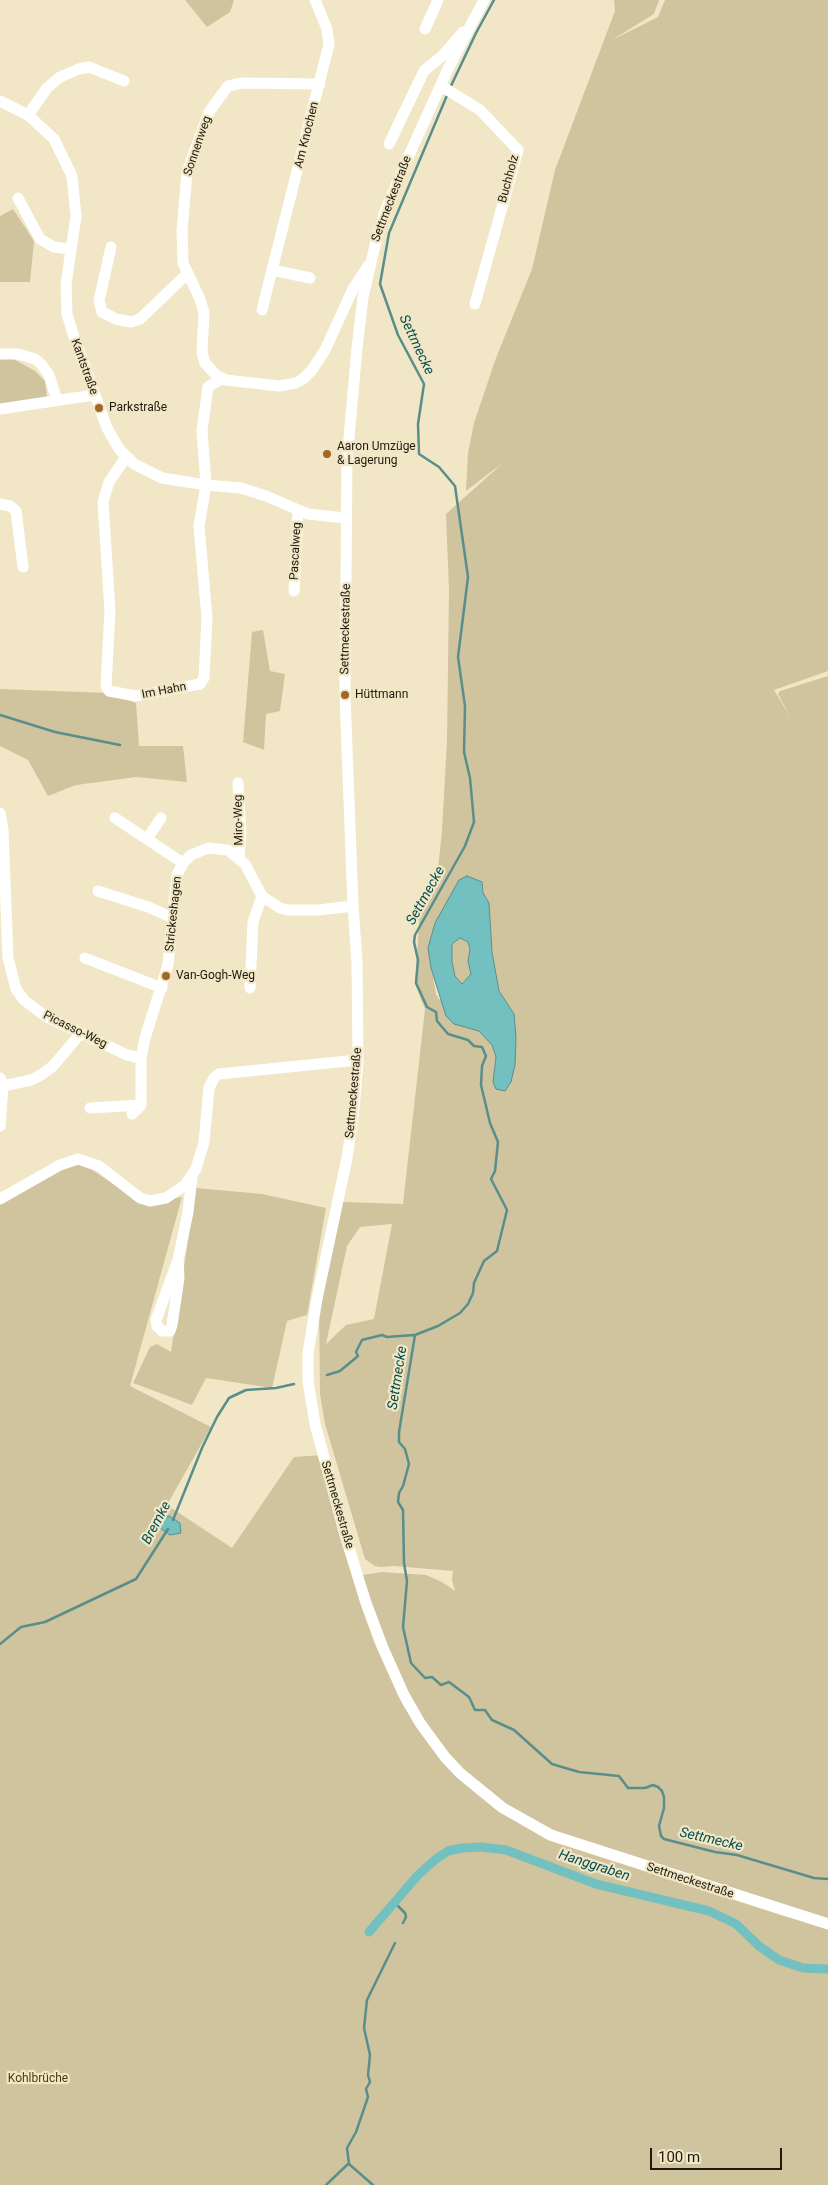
<!DOCTYPE html>
<meta charset="utf-8">
<style>
body{margin:0}
#map{position:relative;width:828px;height:2185px;overflow:hidden;background:#f1e7c6;font-family:Roboto,sans-serif}
canvas{display:block}
.scale{position:absolute;left:650px;top:2148px;width:132px;height:22px;box-sizing:border-box;border:2px solid #1e1a0e;border-top:0;padding-left:6px;font-size:15px;line-height:18px;white-space:nowrap;color:#1e1a0e;-webkit-text-stroke:4px #f1e7c6;paint-order:stroke}
</style>
<div id="map">
<canvas width="828" height="2185"></canvas>
<div class="scale">100 m</div>
</div>
<script>
const g = document.querySelector('canvas').getContext('2d');
g.lineJoin = 'round';
function paint(path, color) { g.fillStyle = color; g.fill(path, 'evenodd'); }
const shape = rows => new Path2D(rows.map(r => 'M' + r).join(''));
function strokePath(path, color, width, dash) { g.strokeStyle = color; g.lineWidth = width; g.lineCap = dash ? 'butt' : 'round'; g.setLineDash(dash || []); g.stroke(path); }
function write(font, color, halo, rows, align = 'center') {
  g.font = font + ' Roboto,sans-serif'; g.lineWidth = 4.5; g.setLineDash([]); g.textBaseline = 'middle'; g.strokeStyle = halo; g.fillStyle = color; for (const [text, x, y, turn = 0] of rows) {
    g.save(); g.translate(x, y); g.rotate((+turn || 0) * Math.PI / 180); g.textAlign = isNaN(turn) ? turn : align; if (halo) g.strokeText(text, 0, 0); g.fillText(text, 0, 0); g.restore();
  }
}
const green = shape([
 [185,0,234,0,230,12,207,27],
 [614,0,659,0,654,14,612,40,658,17,665,0,828,0,828,671,774,690,791,718,778,694,780,691,828,676,828,1918,557,1832,506,1805,476,1782,456,1762,432,1733,411,1698,391,1658,362,1575,382,1572,426,1575,442,1582,455,1591,452,1580,453,1571,394,1566,381,1567,375,1566,365,1559,325,1424,320,1394,319,1299,343,1202,403,1204,425,1009,415,984,420,908,437,878,442,831,447,740,449,590,446,514,504,462,466,491,468,453,474,423,496,358,532,269,555,170,615,11],
 [482,882,483,893,489,903,492,952,499,991,514,1014,494,1069,496,1057,492,1045,479,1031,439,999,436,994,428,948,435,923],
 [392,1224,374,1319,346,1325,326,1344,347,1246,360,1227],
 [13,209,34,241,30,282,0,282,0,216],
 [0,355,8,356,35,371,45,381,47,397,0,405],
 [263,630,270,671,285,674,280,711,266,714,264,750,243,742,252,632],
 [0,689,108,693,136,703,139,746,183,746,187,782,136,777,76,785,48,796,28,760,0,746],
 [460,938,468,942,470,949,468,961,471,974,462,984,455,976,452,962,452,944],
 [82,1163,140,1202,182,1197,130,1386,211,1427,167,1505,232,1548,294,1457,322,1455,360,1602,374,1642,404,1707,461,1781,495,1809,547,1840,784,1916,828,1928,828,2185,0,2185,0,1199,56,1171],
 [196,1188,262,1194,326,1208,307,1315,287,1321,272,1388,206,1378,192,1405,133,1383,150,1347,157,1344,171,1352]
]);
const water = shape([
 [467,876,482,882,483,893,489,903,492,952,499,991,514,1014,516,1038,515,1065,511,1082,505,1091,496,1089,493,1082,496,1057,492,1045,479,1031,454,1024,446,1016,431,968,428,948,435,923,459,880,467,876],
 [460,938,468,942,470,949,468,961,471,974,462,984,455,976,452,962,452,944,460,938],
 [169,1516,180,1523,181,1533,170,1535,160,1528,159,1519,169,1516]
]);
const stream = shape([
 [450,88,476,33,494,0],
 [448,93,389,233,380,284,398,335,424,384,418,424,419,454,439,467,455,486,468,577,458,657,465,706,464,752,470,778,474,822,465,846,415,935,414,942,418,960,416,983,427,1007,436,1012,437,1021,448,1034,468,1040,474,1046,482,1047,486,1056,482,1066,481,1085,490,1123,498,1142,495,1171,491,1179,507,1210,497,1251,484,1261,474,1283,473,1293,468,1304,460,1313,438,1326,415,1335,399,1432,399,1442,405,1449,409,1464,403,1486,399,1493,398,1502,403,1510,404,1563,407,1581,403,1627,411,1663,425,1678,432,1677,441,1685,449,1682,469,1697,475,1710,485,1710,492,1720,514,1730,552,1764,579,1772,619,1776,628,1788,645,1788,653,1785,658,1787,662,1791,664,1797,664,1808,659,1826,661,1836,664,1839,715,1852,737,1855,814,1878,828,1879],
 [0,715,55,732,120,745],
 [327,1375,340,1371,358,1356,356,1352,362,1340,382,1335,387,1337,414,1335],
 [173,1520,202,1448,217,1417,229,1398,246,1390,276,1388,294,1384],
 [0,1644,21,1627,45,1622,136,1579,168,1529],
 [395,1903,405,1913,406,1917,403,1923],
 [326,2185,348,2164],
 [373,2185,349,2164,347,2148,356,2132,368,2097,366,2089,370,2082,368,2075,370,2055,364,2028,367,2000,395,1943]
]);
const canal = shape([
 [369,1932,418,1875,436,1859,448,1851,462,1848,481,1847,506,1850,596,1884,709,1911,736,1924,759,1946,779,1960,803,1968,828,1969]
]);
const minor = shape([
 [484,0,448,69,406,162,384,214,377,237,363,297,357,348,347,460,345,695,353,906,357,962,358,1060,354,1109,347,1158,317,1299,308,1353,308,1381,315,1424,345,1535,366,1603,383,1648,404,1695,420,1723,445,1757,460,1773,503,1808,551,1835,828,1924],
 [425,29,438,0],
 [320,84,242,83,228,86,209,112,187,172,182,231,183,263,200,299,204,313,202,352,205,363,216,375,226,380,279,386,296,383,303,379,312,370,325,350,353,289,368,266],
 [441,86,480,110,518,150,475,304],
 [0,101,28,115,54,139,72,176,76,216,66,284,67,314,74,337,107,428,119,449,134,464,162,478,206,485,241,488,266,496,308,514,345,518],
 [28,115,47,88,60,77,79,69,89,67,124,81],
 [389,144,424,71,442,56,463,32],
 [18,198,40,239,54,247,70,249],
 [111,247,99,301,102,312,116,319,131,322,140,319,187,274],
 [272,270,310,278],
 [262,310,329,44,327,29,315,0],
 [0,354,18,354,35,359,41,364,49,375,57,400],
 [0,409,94,395],
 [126,457,109,482,103,502,110,611,106,686,109,691,136,696,200,684,204,678,207,618,199,526,206,485,202,431,208,387,221,379],
 [0,504,10,506,16,511,23,567],
 [294,591,298,511],
 [238,783,241,832,239,857],
 [0,813,3,830,8,958,16,989,24,1000,45,1016,127,1055,141,1058],
 [115,818,183,863],
 [147,839,161,818],
 [98,891,148,907,173,918],
 [85,958,162,988],
 [250,988,253,922,262,896],
 [0,1078,3,1086,31,1080,41,1075,53,1066,81,1033],
 [90,1108,141,1105],
 [132,1114,141,1105,141,1058,145,1038,168,965,177,875,183,863,191,855,208,848,228,850,245,864,262,896,280,908,288,910,318,910,353,906],
 [0,1126,3,1086],
 [0,1199,60,1165,78,1159,99,1166,140,1198,150,1201,166,1198,185,1185,196,1169,204,1142,209,1088,214,1078,219,1074,358,1060],
 [178,1260,156,1320,157,1326,162,1331,170,1331,172,1325,179,1278,178,1260,188,1212,192,1177]
]);
const markers = [
 [99,408,5,"#a06725"],
 [327,454,5,"#a06725"],
 [345,695,5,"#a06725"],
 [166,976,5,"#a06725"]
];
const streetNames = [
 ["Am Knochen",307,135,-76],
 ["Sonnenweg",198,146,-71],
 ["Buchholz",509,179,-75],
 ["Settmeckestraße",392,199,-69],
 ["Kantstraße",84,367,70],
 ["Pascalweg",296,551,-87],
 ["Settmeckestraße",346,629,-89],
 ["Im Hahn",164,691,-11],
 ["Miro-Weg",239,820,-91],
 ["Strickeshagen",174,914,-84],
 ["Picasso-Weg",75,1030,26],
 ["Settmeckestraße",354,1093,-85],
 ["Settmeckestraße",337,1505,74],
 ["Settmeckestraße",690,1881,18]
];
const poiNames = [
 ["Parkstraße",109,408],
 ["Aaron Umzüge",337,447],
 ["& Lagerung",337,461],
 ["Hüttmann",355,695],
 ["Van-Gogh-Weg",176,976]
];
const parkNames = [
 ["Kohlbrüche",38,2079]
];
const waterNames = [
 ["Settmecke",416,345,65],
 ["Settmecke",426,896,-61],
 ["Settmecke",398,1378,-81],
 ["Bremke",157,1523,-62],
 ["Settmecke",711,1840,13],
 ["Hanggraben",594,1866,18]
];
paint(green, '#cfc49e');
paint(water, '#72c0c0');
strokePath(water, '#598e8b', 1);
strokePath(stream, '#598e8b', 2.5);
strokePath(canal, '#72c0c0', 9);
strokePath(minor, '#fff', 11);
for (const [x, y, r, color] of markers) { const dot = new Path2D(); dot.arc(x, y, r, 0, 2 * Math.PI); g.fillStyle = color; g.fill(dot); strokePath(dot, '#f1e7c6', 2); }
write('12px', '#1e1a0e', '#f1e7c6', streetNames);
write('12px', '#1e1a0e', '#f1e7c6', poiNames, 'left');
write('12px', '#493d10', '#f1e7c6', parkNames);
write('italic 14px', '#044d4e', '#f1e7c6', waterNames);
</script>
